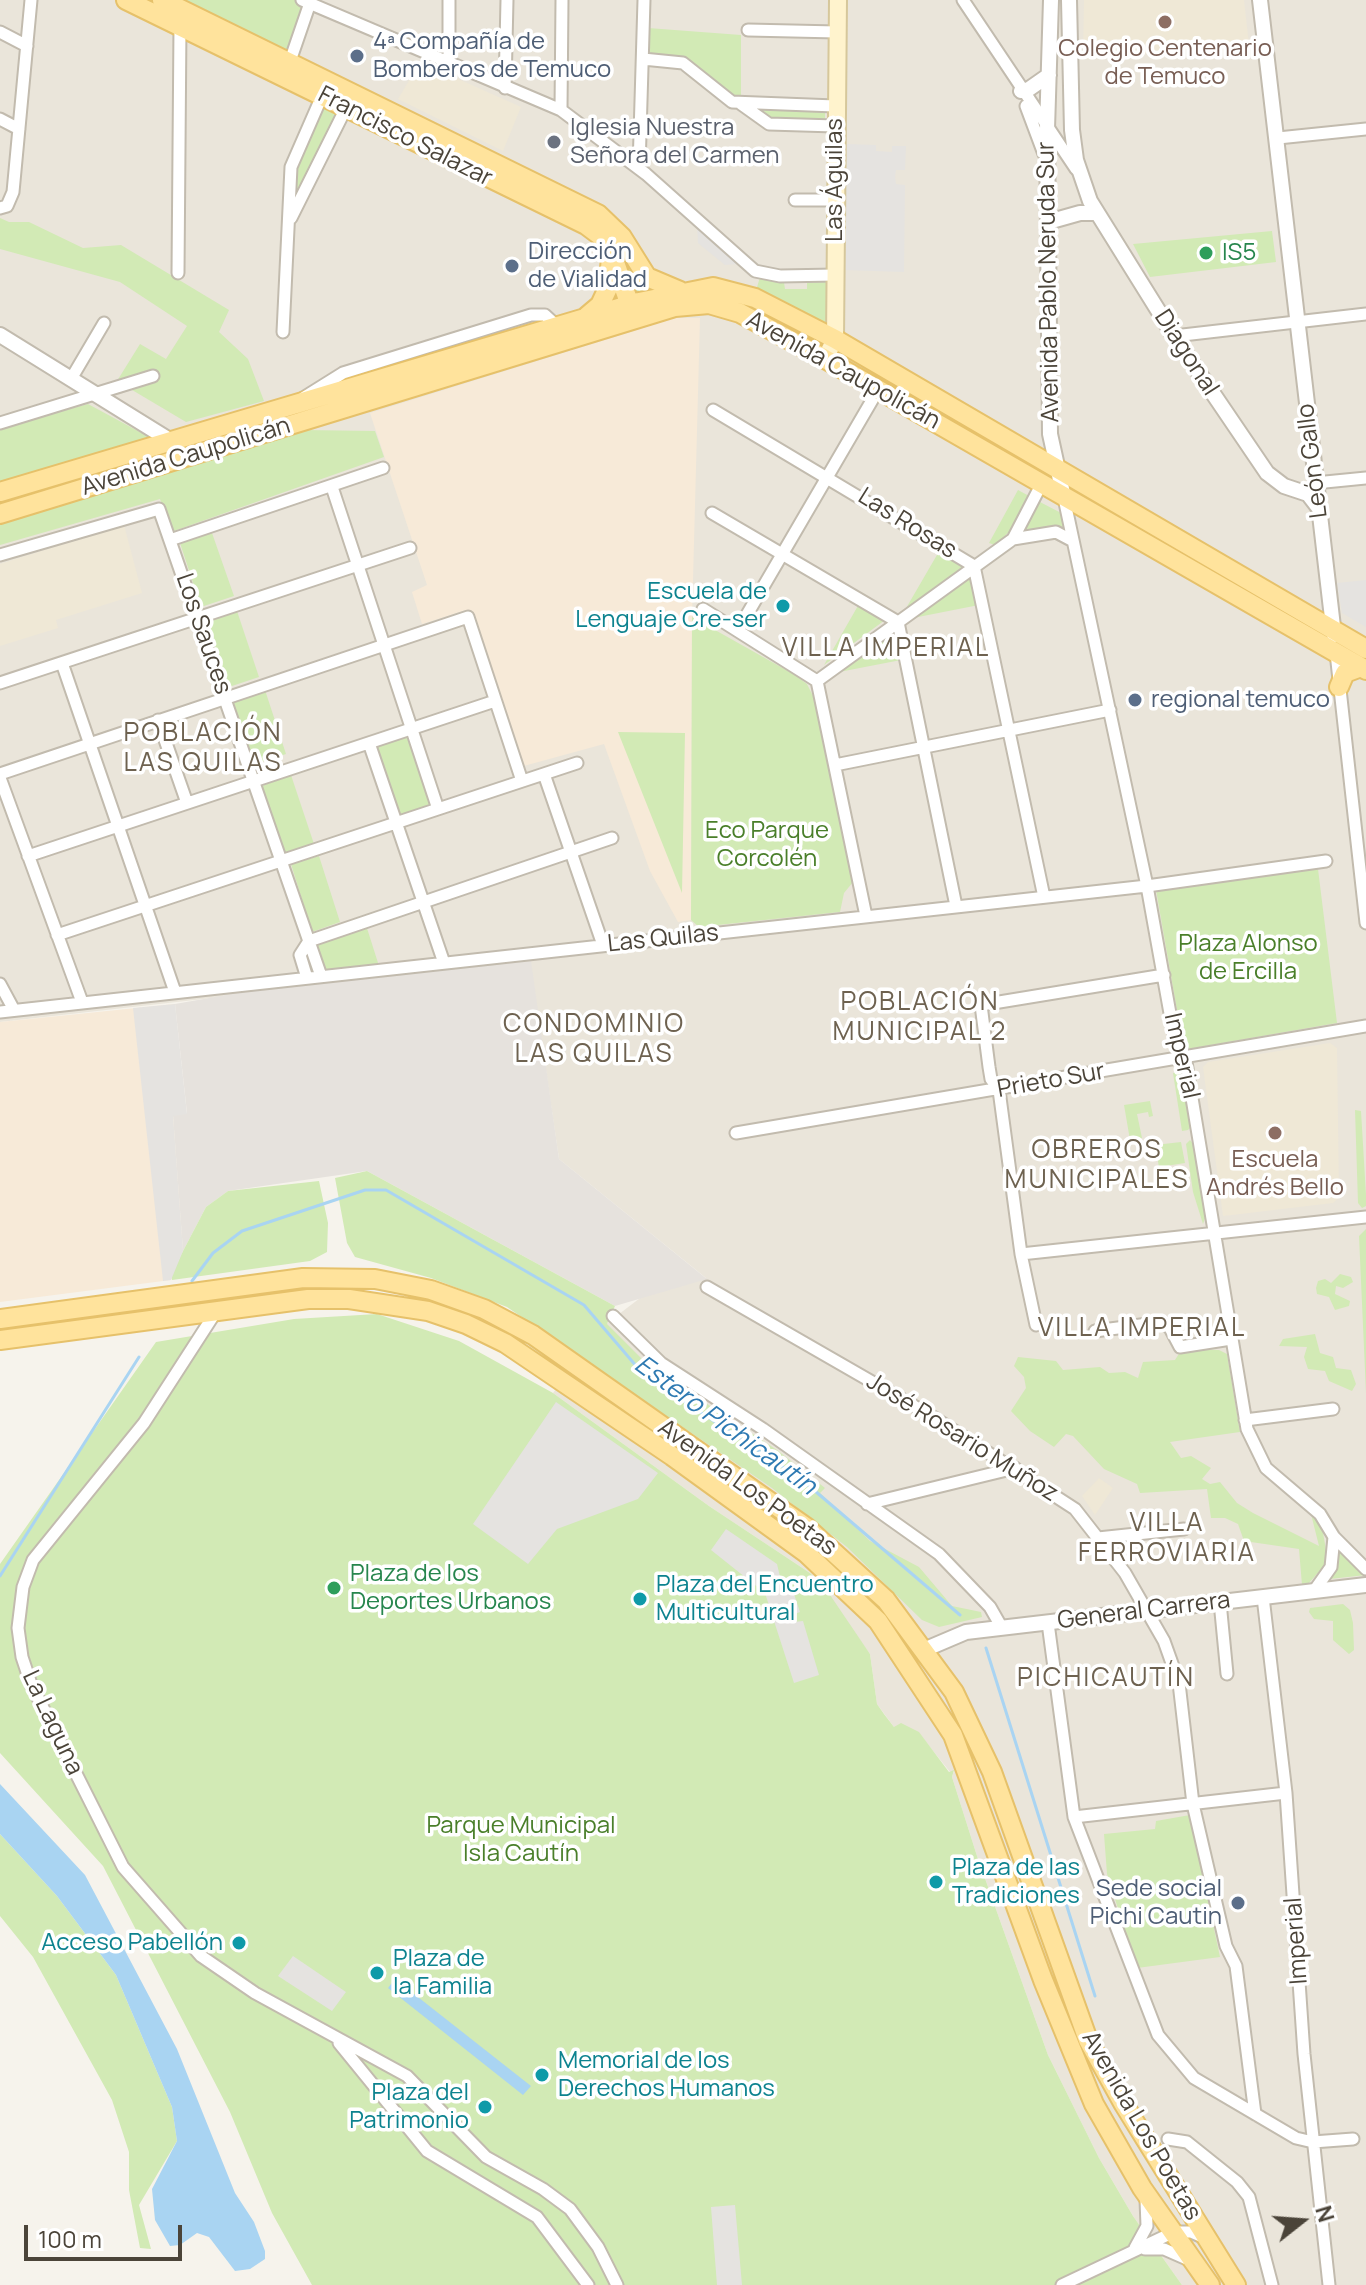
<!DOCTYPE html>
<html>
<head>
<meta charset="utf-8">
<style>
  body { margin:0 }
  #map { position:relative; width:1366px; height:2285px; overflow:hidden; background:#f6f3ec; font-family:Manrope,sans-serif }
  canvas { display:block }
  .north { position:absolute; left:1262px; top:2181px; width:80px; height:80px; -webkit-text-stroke:6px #fff; paint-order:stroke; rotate:73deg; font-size:22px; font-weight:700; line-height:32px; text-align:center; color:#4b4439 }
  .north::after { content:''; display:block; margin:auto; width:28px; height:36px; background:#4b4439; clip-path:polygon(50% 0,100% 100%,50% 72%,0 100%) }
  .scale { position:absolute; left:24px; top:2225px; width:158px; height:36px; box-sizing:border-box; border:4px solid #4b4439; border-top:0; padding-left:10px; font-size:24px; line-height:28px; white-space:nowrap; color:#4b4439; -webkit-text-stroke:6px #fff; paint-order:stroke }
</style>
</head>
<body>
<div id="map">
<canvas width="1366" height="2285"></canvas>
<div class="north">N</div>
<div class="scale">100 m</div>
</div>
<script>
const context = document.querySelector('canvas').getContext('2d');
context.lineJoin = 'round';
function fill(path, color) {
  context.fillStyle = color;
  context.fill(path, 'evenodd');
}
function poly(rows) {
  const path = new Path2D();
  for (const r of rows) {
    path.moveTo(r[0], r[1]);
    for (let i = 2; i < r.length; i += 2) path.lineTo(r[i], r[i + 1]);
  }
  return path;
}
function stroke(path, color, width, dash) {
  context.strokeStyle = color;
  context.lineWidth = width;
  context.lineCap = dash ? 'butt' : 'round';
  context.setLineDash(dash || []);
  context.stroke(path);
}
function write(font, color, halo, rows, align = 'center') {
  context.font = font + ' Manrope,sans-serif';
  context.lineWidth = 7;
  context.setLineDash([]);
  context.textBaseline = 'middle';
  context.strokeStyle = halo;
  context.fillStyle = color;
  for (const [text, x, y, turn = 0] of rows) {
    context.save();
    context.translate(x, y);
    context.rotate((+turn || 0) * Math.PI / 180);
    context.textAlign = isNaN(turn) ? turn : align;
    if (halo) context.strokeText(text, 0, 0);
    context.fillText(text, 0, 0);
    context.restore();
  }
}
const residential = poly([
  [0,0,1366,0,1366,2285,1182,2285,1133,2216,1099,2158,1048,2055,977,1856,952,1777,954,1771,950,1772,918,1732,894,1727,877,1704,870,1654,810,1573,709,1506,553,1393,606,1324,644,1295,706,1278,559,1159,530,962,0,1022]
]);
const commercial = poly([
  [675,318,700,318,692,617,691,920,678,922,650,871,604,744,520,767,466,610,422,624,412,592,427,585,370,413],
  [175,1004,173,1115,183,1251,171,1280,0,1302,0,1022]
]);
const industrial = poly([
  [531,961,559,1159,707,1279,615,1306,367,1171,228,1191,206,1207,183,1251,173,1115,187,1113,175,1004,272,987]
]);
const education = poly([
  [1084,0,1244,0,1249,45,1083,59],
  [420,62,521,107,503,151,398,99],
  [124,525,142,593,56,620,58,628,0,646,0,564],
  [1330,1043,1337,1048,1339,1198,1333,1203,1223,1216,1203,1067,1208,1062],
  [1099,1478,1113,1488,1095,1515,1082,1496]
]);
const green = poly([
  [181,0,302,0,311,3,290,62,598,215,635,262,680,291,597,308,607,244,346,109,291,219,289,184,322,96],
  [648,28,741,35,741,99,720,89,690,61,648,53],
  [754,107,825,108,825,123,759,120],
  [0,218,9,222,29,222,83,248,121,245,229,310,219,332,248,359,264,401,186,422,117,381,140,344,166,359,187,326,120,282,0,249],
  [1272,231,1276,262,1150,277,1133,244],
  [761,274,783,276,785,289,807,289,807,276,835,275,835,339,754,297],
  [88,404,149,437,0,484,0,428],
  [303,430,375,431,384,457,171,532,160,499,0,545,0,521],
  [1018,490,1029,496,1010,531,995,545,989,543],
  [1038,501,1065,515,1067,532,1045,528,1020,533],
  [212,533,234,596,201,607,180,543],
  [941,548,967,564,905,610],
  [973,574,979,605,913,618],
  [859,604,885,620,824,665],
  [237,611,259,677,226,688,205,622],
  [692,617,795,675,807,684,814,698,853,882,844,893,840,912,699,927,691,920],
  [894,630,901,660,834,673],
  [264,687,286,754,252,765,229,698],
  [618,732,685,733,682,893],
  [407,735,431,808,398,819,374,746],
  [291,775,314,844,285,854,262,786],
  [319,856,340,922,312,932,291,864],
  [1318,869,1337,1023,1188,1049,1182,1039,1156,890],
  [366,925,379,966,325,972,314,943],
  [1181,1072,1192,1126,1188,1130,1182,1131,1173,1073],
  [1150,1101,1153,1116,1149,1117,1148,1112,1137,1114,1142,1138,1130,1140,1124,1105],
  [1355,1110,1361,1111,1366,1195,1366,1206,1362,1208,1358,1203],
  [1190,1140,1195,1146,1206,1216,1203,1224,1193,1192,1186,1144],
  [1181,1142,1185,1163,1159,1167,1155,1145],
  [367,1171,615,1306,607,1324,648,1365,777,1450,825,1488,820,1493,870,1541,919,1567,952,1606,981,1612,982,1617,939,1627,922,1620,847,1547,772,1488,507,1307,431,1278,355,1257,347,1243,335,1178],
  [319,1181,328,1223,327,1252,310,1261,172,1280,171,1274,206,1207,228,1191],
  [1366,1229,1366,1393,1359,1236],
  [1340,1274,1351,1277,1353,1282,1343,1288,1336,1286,1335,1294,1350,1301,1349,1306,1335,1310,1329,1297,1317,1294,1316,1288,1318,1281,1325,1279,1331,1283],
  [377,1314,459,1341,553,1393,709,1506,810,1573,828,1592,870,1654,877,1704,884,1714,894,1727,901,1723,919,1732,949,1772,954,1770,952,1777,977,1856,1048,2055,1099,2158,1133,2216,1182,2285,312,2285,272,2213,230,2112,103,1866,0,1753,0,1564,156,1342,294,1319],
  [1315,1334,1320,1353,1333,1357,1336,1368,1351,1370,1356,1384,1352,1391,1329,1381,1325,1371,1308,1369,1304,1357,1307,1347,1279,1346,1283,1339],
  [1182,1349,1219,1350,1227,1354,1240,1432,1170,1442,1181,1458,1191,1456,1211,1468,1202,1479,1210,1484,1220,1482,1237,1503,1253,1513,1319,1546,1311,1514,1315,1517,1322,1527,1326,1550,1324,1566,1308,1584,1302,1585,1299,1549,1244,1541,1238,1524,1225,1518,1211,1518,1207,1489,1140,1493,1137,1484,1104,1469,1073,1436,1066,1434,1054,1447,1030,1431,1011,1411,1026,1388,1024,1377,1014,1366,1018,1357,1056,1361,1063,1370,1100,1367,1109,1373,1125,1372,1138,1378,1143,1362,1175,1360],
  [1340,1547,1366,1574,1366,1575,1330,1579],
  [1343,1604,1350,1610,1353,1623,1354,1650,1349,1654,1333,1640,1333,1621,1314,1619,1309,1612,1310,1608],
  [1190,1815,1220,1957,1137,1968,1107,1874,1104,1834,1155,1829,1156,1821],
  [0,1834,57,1896,116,1975,172,2107,177,2141,139,2205,151,2249,140,2248,129,2190,129,2152,112,2100,33,1957,0,1916]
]);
const parking = poly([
  [847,144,876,145,876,151,892,152,892,146,906,146,905,170,896,170,895,177,896,184,905,185,904,272,844,270],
  [697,226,738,264,725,265,698,243],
  [1366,580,1366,627,1342,613,1337,583],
  [175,1004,187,1114,173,1116,183,1251,171,1280,163,1281,133,1008],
  [556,1402,658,1473,638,1499,557,1529,528,1564,473,1524],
  [726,1529,777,1564,781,1581,789,1579,800,1612,792,1615,794,1622,803,1621,819,1675,794,1683,765,1593,711,1550],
  [293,1956,346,1992,332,2011,278,1976],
  [735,2205,742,2285,717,2285,711,2207]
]);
const water = poly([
  [0,1784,85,1875,177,2049,235,2193,254,2222,265,2251,265,2259,250,2269,235,2271,209,2237,197,2233,180,2245,170,2246,155,2220,152,2189,177,2141,172,2107,116,1975,57,1896,0,1834],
  [395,1979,531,2086,523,2095,388,1988]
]);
const stream = poly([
  [192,1281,213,1253,242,1231,365,1190,386,1190,584,1305,643,1374,801,1479,960,1615],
  [0,1576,139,1357],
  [986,1648,1095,1996]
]);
const minor = poly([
  [302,0,561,110,646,174,755,271,780,276,835,275],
  [963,0,1076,169],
  [748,30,837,32],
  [0,32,27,46],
  [643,59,683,63,732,102,835,106],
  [449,65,449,0],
  [288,67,311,0],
  [505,88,507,0],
  [741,104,769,124,835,126],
  [1026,106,1044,154],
  [561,110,562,0],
  [0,119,19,129],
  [1278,138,1366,129],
  [639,168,644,0],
  [795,200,835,200],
  [0,208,7,206,13,192,31,0],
  [291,218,346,108],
  [178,273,180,25],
  [283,332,291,167,322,96],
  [1174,336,1366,314],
  [71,379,104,323],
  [303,398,343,373,531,315,545,315,558,327],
  [713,410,974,566,1044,897],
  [0,423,153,376],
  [1315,483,1366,478],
  [332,487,438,809],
  [1064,498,1147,886,1175,1041,1185,1056,1247,1429,1266,1468,1320,1514,1334,1537,1366,1569],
  [712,513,898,622,956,906],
  [1013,539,1041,485],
  [170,540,383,468],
  [0,555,159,509,321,976],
  [703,609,817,681,866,916],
  [738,630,878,390],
  [1336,653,1366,923],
  [62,663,175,992],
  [817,681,1013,539,1056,532,1073,541],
  [0,683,410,548],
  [158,720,187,803],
  [369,743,444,963],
  [835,765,1110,710],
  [0,774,468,617,522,781],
  [544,774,603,945],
  [0,778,82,1002],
  [28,856,495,701],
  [57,935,577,763],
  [309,941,612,838],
  [307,978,300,955,309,941],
  [0,984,14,1010],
  [0,1012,1147,886,1326,861],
  [736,1133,1366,1026],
  [1021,1254,1366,1217],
  [707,1287,933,1417,1075,1509,1125,1573,1164,1641,1179,1683,1193,1804,1226,1946,1236,1966,1255,2114],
  [217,1310,144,1423,33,1560,23,1587,18,1628,22,1657,31,1684,123,1867,201,1956,255,1993,407,2076,486,2157,543,2189,570,2209,598,2247,617,2285],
  [613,1316,661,1363,763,1429,939,1554,990,1607,1002,1628],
  [1036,1325,1021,1254,999,1090,991,1079,989,1067,981,1005,1164,975],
  [1095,1331,1163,1322,1170,1328,1180,1347,1231,1339],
  [1245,1420,1333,1409],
  [867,1504,1015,1468],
  [1098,1538,1184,1529],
  [1314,1591,1331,1567,1334,1537],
  [1263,1597,1286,1793,1304,2054,1329,2285],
  [1220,1602,1227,1674],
  [1048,1623,1074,1817,1158,2035,1194,2078,1296,2138,1313,2142,1353,2139],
  [1074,1817,1286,1793],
  [339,2043,427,2151,537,2217,588,2285],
  [1168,2139,1187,2142,1237,2182,1249,2197,1272,2285],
  [1135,2248,1147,2226,1146,2200],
  [1145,2249,1164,2249,1189,2260],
  [1062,2285,1174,2232,1191,2232,1205,2238]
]);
const tertiary = poly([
  [1051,0,1047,129,1050,434,1064,498],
  [1069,0,1072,130,1076,160,1090,201,1174,336,1267,473,1284,486,1308,494,1318,507],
  [1260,0,1334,635],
  [1021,91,1029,89,1049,75],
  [1048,222,1080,213,1097,213],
  [0,335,171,441],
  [926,1649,966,1632,1366,1585]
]);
const secondary = poly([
  [825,359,835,339,838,0]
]);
const primary = poly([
  [126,0,586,225,602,237,611,251,633,314],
  [162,0,598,214,622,237,647,277,680,291],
  [587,316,600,305,608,288,611,258],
  [0,492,639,302,713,287,755,298,835,339,1366,649],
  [0,514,675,307,709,304,740,313,825,359,1366,670],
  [1339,687,1345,673,1361,667],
  [0,1319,303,1278,375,1279,431,1290,484,1309,533,1335,806,1527,886,1600,954,1692,992,1772,1088,2040,1123,2103,1236,2285],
  [0,1340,308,1299,349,1299,428,1311,466,1324,505,1343,672,1456,806,1553,878,1621,953,1735,1043,1980,1094,2104,1142,2188,1210,2285]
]);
const markers = [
  [1165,22,8,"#8d6e63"],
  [357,56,8,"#5c6f8a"],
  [554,142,8,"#6b7280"],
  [1206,253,8,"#2e9e5b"],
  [512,266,8,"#5c6f8a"],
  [783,606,8,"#0f9aa8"],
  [1135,700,8,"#5c6f8a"],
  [1275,1133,8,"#8d6e63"],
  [334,1588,8,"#2e9e5b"],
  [640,1599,8,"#0f9aa8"],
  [936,1882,8,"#0f9aa8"],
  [1238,1903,8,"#5c6f8a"],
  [239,1943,8,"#0f9aa8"],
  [377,1973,8,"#0f9aa8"],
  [542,2075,8,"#0f9aa8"],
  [485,2107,8,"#0f9aa8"]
];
const serviceNames = [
  ["4ª Compañía de",373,42],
  ["Bomberos de Temuco",373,70],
  ["Dirección",528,252],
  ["de Vialidad",528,280],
  ["regional temuco",1151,700],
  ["Sede social",1222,1889,"right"],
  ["Pichi Cautin",1222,1917,"right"]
];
const educationNames = [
  ["Colegio Centenario",1165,49],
  ["de Temuco",1165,77],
  ["Escuela",1275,1160],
  ["Andrés Bello",1275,1188]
];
const worshipNames = [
  ["Iglesia Nuestra",570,128],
  ["Señora del Carmen",570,156]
];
const streetNames = [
  ["Francisco Salazar",405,137,27],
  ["Las Águilas",835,180,-90],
  ["Avenida Pablo Neruda Sur",1049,282,-91],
  ["Diagonal",1186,353,57],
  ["Avenida Caupolicán",843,371,29],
  ["Avenida Caupolicán",186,457,-17],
  ["León Gallo",1313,461,-97],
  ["Las Rosas",907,524,32],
  ["Los Sauces",203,634,71],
  ["Las Quilas",663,939,-6],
  ["Imperial",1181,1056,77],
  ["Prieto Sur",1051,1081,-10],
  ["José Rosario Muñoz",962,1438,32],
  ["Avenida Los Poetas",747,1488,36],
  ["General Carrera",1144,1611,-7],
  ["La Laguna",52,1723,65],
  ["Imperial",1297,1941,-94],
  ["Avenida Los Poetas",1141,2126,60]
];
const leisureNames = [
  ["IS5",1222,253],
  ["Plaza de los",350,1574],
  ["Deportes Urbanos",350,1602]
];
const cultureNames = [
  ["Escuela de",767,592,"right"],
  ["Lenguaje Cre-ser",767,620,"right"],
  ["Plaza del Encuentro",656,1585],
  ["Multicultural",656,1613],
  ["Plaza de las",952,1868],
  ["Tradiciones",952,1896],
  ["Acceso Pabellón",223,1943,"right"],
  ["Plaza de",393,1959],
  ["la Familia",393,1987],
  ["Memorial de los",558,2061],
  ["Derechos Humanos",558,2089],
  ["Plaza del",469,2093,"right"],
  ["Patrimonio",469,2121,"right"]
];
const parkNames = [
  ["Eco Parque",767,831],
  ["Corcolén",767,859],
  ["Plaza Alonso",1248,944],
  ["de Ercilla",1248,972],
  ["Parque Municipal",521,1826],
  ["Isla Cautín",521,1854]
];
const neighbourhoodNames = [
  ["VILLA IMPERIAL",886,649],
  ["POBLACIÓN",203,734],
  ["LAS QUILAS",203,764],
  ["POBLACIÓN",920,1003],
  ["MUNICIPAL 2",920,1033],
  ["CONDOMINIO",594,1025],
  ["LAS QUILAS",594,1055],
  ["OBREROS",1097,1151],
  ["MUNICIPALES",1097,1181],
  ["VILLA IMPERIAL",1142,1329],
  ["VILLA",1167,1524],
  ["FERROVIARIA",1167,1554],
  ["PICHICAUTÍN",1106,1679]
];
const waterNames = [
  ["Estero Pichicautín",725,1426,36]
];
fill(residential, '#eae5da');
fill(commercial, '#f7ead8');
fill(industrial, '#e6e2dd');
fill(education, '#efe8d6');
fill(green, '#d2eab5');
fill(parking, '#e5e3e0');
fill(water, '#a9d4f2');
stroke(stream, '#a9d4f2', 3);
stroke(minor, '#c2bbae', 15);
stroke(tertiary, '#c2bbae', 18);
stroke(secondary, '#d6c79b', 20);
stroke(primary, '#e6c16a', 22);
stroke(minor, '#fff', 11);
stroke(tertiary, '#fff', 14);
stroke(secondary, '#fff3cd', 16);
stroke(primary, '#ffe39c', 18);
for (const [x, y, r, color] of markers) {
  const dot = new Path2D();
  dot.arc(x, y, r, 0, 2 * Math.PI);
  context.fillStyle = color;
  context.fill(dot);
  stroke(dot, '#fff', 3);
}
write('24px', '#4e5e75', '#fff', serviceNames, 'left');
write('24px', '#785e54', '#fff', educationNames);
write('24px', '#5b616d', '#fff', worshipNames, 'left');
write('24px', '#4b4439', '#fff', streetNames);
write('24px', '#27864d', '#fff', leisureNames, 'left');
write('24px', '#0d838f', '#fff', cultureNames, 'left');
write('24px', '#4a7f2a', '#fff', parkNames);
context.letterSpacing = '2px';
write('26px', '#6e6250', '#fff', neighbourhoodNames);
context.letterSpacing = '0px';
write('italic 26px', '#2e7ab2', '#fff', waterNames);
</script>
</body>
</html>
